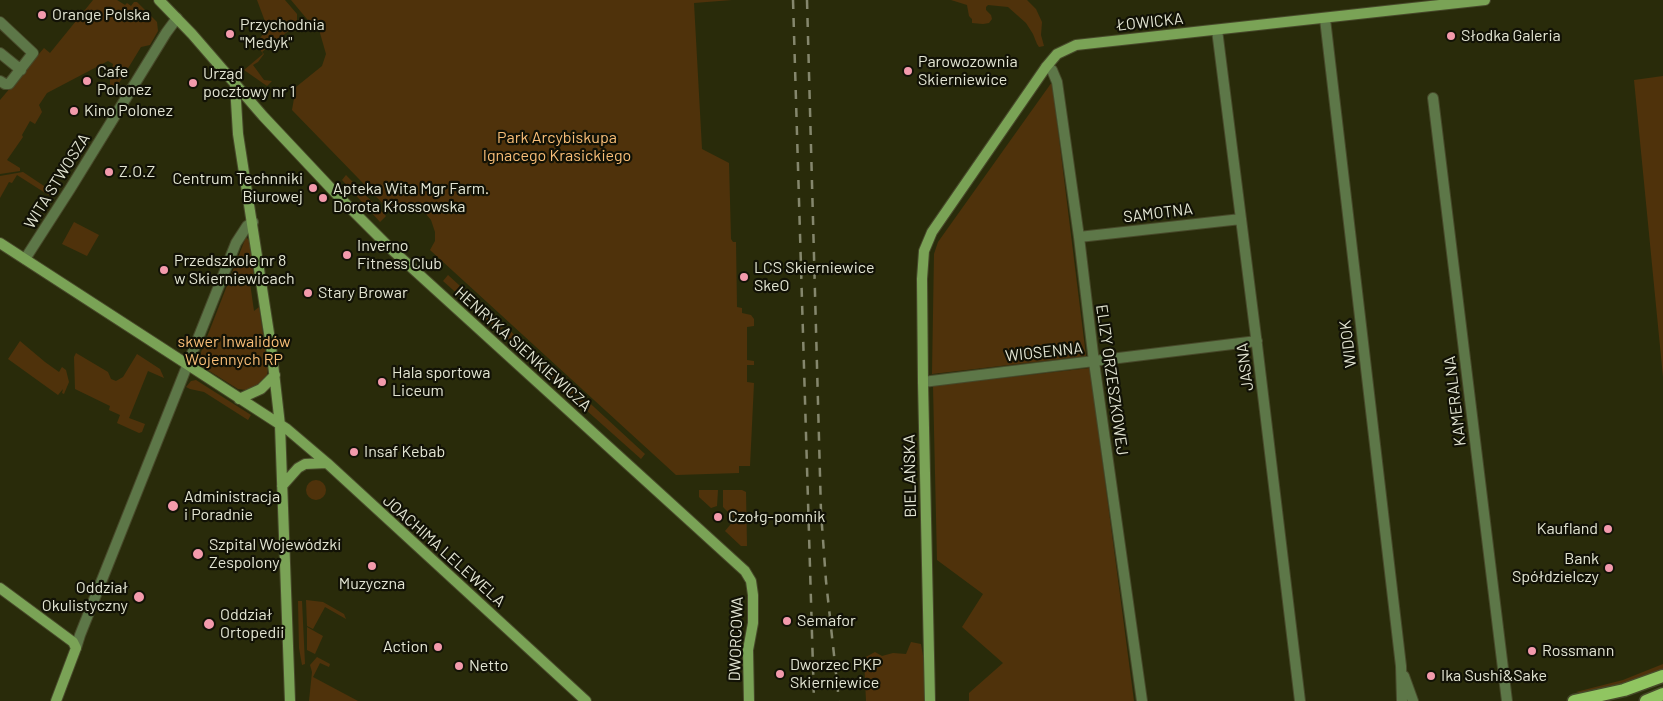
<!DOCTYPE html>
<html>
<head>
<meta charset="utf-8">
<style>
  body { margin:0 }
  canvas { display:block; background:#292b0a }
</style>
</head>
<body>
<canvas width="1663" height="701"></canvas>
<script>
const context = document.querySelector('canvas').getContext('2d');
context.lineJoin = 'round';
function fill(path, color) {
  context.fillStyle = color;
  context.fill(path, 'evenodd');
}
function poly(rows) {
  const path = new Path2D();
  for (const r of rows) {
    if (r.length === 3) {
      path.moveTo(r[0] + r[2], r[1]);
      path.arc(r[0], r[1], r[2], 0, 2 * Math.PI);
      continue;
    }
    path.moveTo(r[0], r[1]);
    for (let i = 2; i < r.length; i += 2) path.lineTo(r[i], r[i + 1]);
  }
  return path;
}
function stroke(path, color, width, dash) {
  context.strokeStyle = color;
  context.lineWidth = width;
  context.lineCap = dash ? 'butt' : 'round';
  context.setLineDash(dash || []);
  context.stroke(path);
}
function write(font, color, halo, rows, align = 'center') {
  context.font = font + ' Barlow,sans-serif';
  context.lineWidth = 4.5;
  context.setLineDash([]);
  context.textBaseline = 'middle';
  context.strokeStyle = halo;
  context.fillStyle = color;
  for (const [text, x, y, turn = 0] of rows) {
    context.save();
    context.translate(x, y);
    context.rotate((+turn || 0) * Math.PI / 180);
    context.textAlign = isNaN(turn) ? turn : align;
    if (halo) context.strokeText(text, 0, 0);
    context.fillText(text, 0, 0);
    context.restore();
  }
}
const green = poly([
  [93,0,117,0,125,5,127,3,131,6,134,2,137,2,157,22,158,31,150,45,141,47,116,88,110,94,110,79,113,64,108,61,47,93,39,105,42,112,35,124,30,121,22,135,23,137,7,160,20,168,20,171,0,174,0,100,44,48,50,53],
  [257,0,285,0,297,14,297,22,291,29,262,52,264,54,258,62,253,65,264,80,272,81,267,86,244,70,263,54,256,43,264,33,261,27,266,24],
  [291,0,732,0,694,3,702,149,729,163,731,239,733,242,736,242,737,307,742,308,742,313,751,315,754,319,754,326,747,327,747,360,754,361,754,365,747,365,747,382,754,383,750,466,739,466,739,473,676,475,430,250,435,241,435,232,431,220,426,214,414,207,403,207,391,212,292,110,296,87,322,66,326,54,318,26,315,23,312,25],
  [951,0,1027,0,1036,9,1042,22,1041,35,1044,46,1039,47,1037,44,1033,34,1026,23,1008,7,988,5,986,7,986,10,991,15,992,19,989,23,983,24,972,23,972,19,969,16,967,5],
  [1663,76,1663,377,1634,80],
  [1052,82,1086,356,932,374,934,254,938,242],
  [23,172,53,192,50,196,17,175,12,183,9,182,0,198,0,176],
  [346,175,386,216,380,222,342,180],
  [74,222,99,235,87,256,62,244],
  [246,237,250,241,254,279,250,283,254,311,259,307,268,367,267,376,259,386,246,390,238,389,203,367,198,360],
  [448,275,504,326,499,331,443,281],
  [506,327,535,354,530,359,501,333],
  [20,341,45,362,59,372,62,367,66,370,69,382,64,394,62,393,63,389,58,395,8,359],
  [76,353,108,372,111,379,116,381,123,377,137,354,160,369,164,378,148,371,129,418,145,424,142,432,139,433,117,423,120,415,109,410,110,406,75,389,74,357],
  [537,355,578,394,574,399,532,361],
  [1090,368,1134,701,969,701,969,693,1003,663,962,627,983,594,937,560,933,386],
  [196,380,251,415,248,420,204,392,190,389,186,387,191,381],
  [581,395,645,454,641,459,576,401],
  [316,490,10],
  [699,490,718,490,717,506,711,508,699,497],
  [723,490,742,490,746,492,747,546,741,546,725,531,735,519,723,507],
  [306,600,323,602,344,614,346,619,325,607,313,629,307,626],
  [298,601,302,601,305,664,302,665,299,648],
  [307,627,323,636,315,654,307,650],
  [911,642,921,644,924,661,924,701,866,701,864,658,875,652,882,656,893,653,906,654],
  [317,657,330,664,329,667,320,663,313,677,358,701,309,701,312,672,310,665],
  [1663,664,1663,669,1623,685,1580,693,1576,692,1623,680]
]);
const street = poly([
  [1325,19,1401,666,1402,701],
  [0,22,33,53,9,84,5,84,0,81],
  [1217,30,1257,345,1300,701],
  [0,53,21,70],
  [1046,67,1052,70,1057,82,1079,237,1094,362,1142,701],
  [1433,98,1507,701],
  [1079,237,1241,219],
  [25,259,70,189,166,33,177,18],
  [923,382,1257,341],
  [76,648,80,635,236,243,247,226,253,222],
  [1404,676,1413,701]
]);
const secondary = poly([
  [159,0,192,34,263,116,341,199,389,247,745,571,751,581,753,595,753,623,748,650,749,701],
  [235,85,238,134,271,346,280,425,290,701],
  [0,243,287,429,327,463,586,701],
  [239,399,261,389,275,375],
  [282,486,298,468,305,464,327,463],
  [0,588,73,642,76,648,56,701],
  [930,701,923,382,922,279,924,251,932,232,1046,67,1057,54,1076,45,1485,0]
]);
const primary = poly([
  [1574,701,1624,690,1663,676],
  [1646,701,1663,694]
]);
const rail = poly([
  [793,0,814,701],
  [807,0,821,512,826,581,839,701]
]);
const markers = [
  [42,15,5,"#f39aac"],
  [230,34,5,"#f39aac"],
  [1451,36,5,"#f39aac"],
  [908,71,5,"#f39aac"],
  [87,81,5,"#f39aac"],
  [193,83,5,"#f39aac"],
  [74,111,5,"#f39aac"],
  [109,172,5,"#f39aac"],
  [313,188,5,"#f39aac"],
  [323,198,5,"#f39aac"],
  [347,255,5,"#f39aac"],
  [164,270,5,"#f39aac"],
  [744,277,5,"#f39aac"],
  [308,293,5,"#f39aac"],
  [382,382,5,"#f39aac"],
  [354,452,5,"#f39aac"],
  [173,506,6,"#f39aac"],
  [718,517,5,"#f39aac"],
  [1608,529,5,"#f39aac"],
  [198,554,6,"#f39aac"],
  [372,566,5,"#f39aac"],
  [1609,568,5,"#f39aac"],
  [139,597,6,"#f39aac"],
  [787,621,5,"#f39aac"],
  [209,624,6,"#f39aac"],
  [438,647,5,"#f39aac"],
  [1532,651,5,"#f39aac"],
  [459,666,5,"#f39aac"],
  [780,674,5,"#f39aac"],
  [1431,676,5,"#f39aac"]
];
const poiNames = [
  ["Orange Polska",52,15],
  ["Przychodnia",240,25],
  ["\"Medyk\"",240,43],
  ["Słodka Galeria",1461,36],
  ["Parowozownia",918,62],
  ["Skierniewice",918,80],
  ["Cafe",97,72],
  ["Polonez",97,90],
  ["Urząd",203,74],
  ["pocztowy nr 1",203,92],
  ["Kino Polonez",84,111],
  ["Z.O.Z",119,172],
  ["Centrum Technniki",303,179,"right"],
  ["Biurowej",303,197,"right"],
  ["Apteka Wita Mgr Farm.",333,189],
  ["Dorota Kłossowska",333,207],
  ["Inverno",357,246],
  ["Fitness Club",357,264],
  ["Przedszkole nr 8",174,261],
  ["w Skierniewicach",174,279],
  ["LCS Skierniewice",754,268],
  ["SkeO",754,286],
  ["Stary Browar",318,293],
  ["Hala sportowa",392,373],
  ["Liceum",392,391],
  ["Insaf Kebab",364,452],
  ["Administracja",184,497],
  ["i Poradnie",184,515],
  ["Czołg-pomnik",728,517],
  ["Kaufland",1598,529,"right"],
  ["Szpital Wojewódzki",209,545],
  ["Zespolony",209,563],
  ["Bank",1599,559,"right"],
  ["Spółdzielczy",1599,577,"right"],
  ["Muzyczna",372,584,"center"],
  ["Oddział",128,588,"right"],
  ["Okulistyczny",128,606,"right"],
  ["Oddział",220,615],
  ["Ortopedii",220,633],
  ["Semafor",797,621],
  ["Action",428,647,"right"],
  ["Rossmann",1542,651],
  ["Dworzec PKP",790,665],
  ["Skierniewice",790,683],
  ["Netto",469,666],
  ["Ika Sushi&Sake",1441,676]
];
const streetNames = [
  ["ŁOWICKA",1150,22,-6],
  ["WITA STWOSZA",57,181,-58],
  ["SAMOTNA",1158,213,-7],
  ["WIDOK",1348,344,-97],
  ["HENRYKA SIENKIEWICZA",523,349,42],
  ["WIOSENNA",1044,352,-6],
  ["JASNA",1245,367,-97],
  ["ELIZY ORZESZKOWEJ",1112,380,82],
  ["KAMERALNA",1455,401,-97],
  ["BIELAŃSKA",910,476,-91],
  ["JOACHIMA LELEWELA",444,551,42],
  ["DWORCOWA",736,639,-88]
];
const parkNames = [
  ["Park Arcybiskupa",557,138],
  ["Ignacego Krasickiego",557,156],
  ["skwer Inwalidów",234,342],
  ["Wojennych RP",234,360]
];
fill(green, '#4f320b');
stroke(street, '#47492a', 12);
stroke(secondary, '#47492a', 12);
stroke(primary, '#47492a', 15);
stroke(street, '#5d7748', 10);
stroke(secondary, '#7aa356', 10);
stroke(primary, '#90c561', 12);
stroke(rail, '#85876d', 2.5, [9, 9]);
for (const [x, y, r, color] of markers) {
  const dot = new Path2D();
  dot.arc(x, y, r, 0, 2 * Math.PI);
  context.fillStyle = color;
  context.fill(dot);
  stroke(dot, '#121206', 2);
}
write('16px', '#e3e5d3', '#121206', poiNames, 'left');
write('16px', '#e3e5d3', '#121206', streetNames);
write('16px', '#f9be78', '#121206', parkNames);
</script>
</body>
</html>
